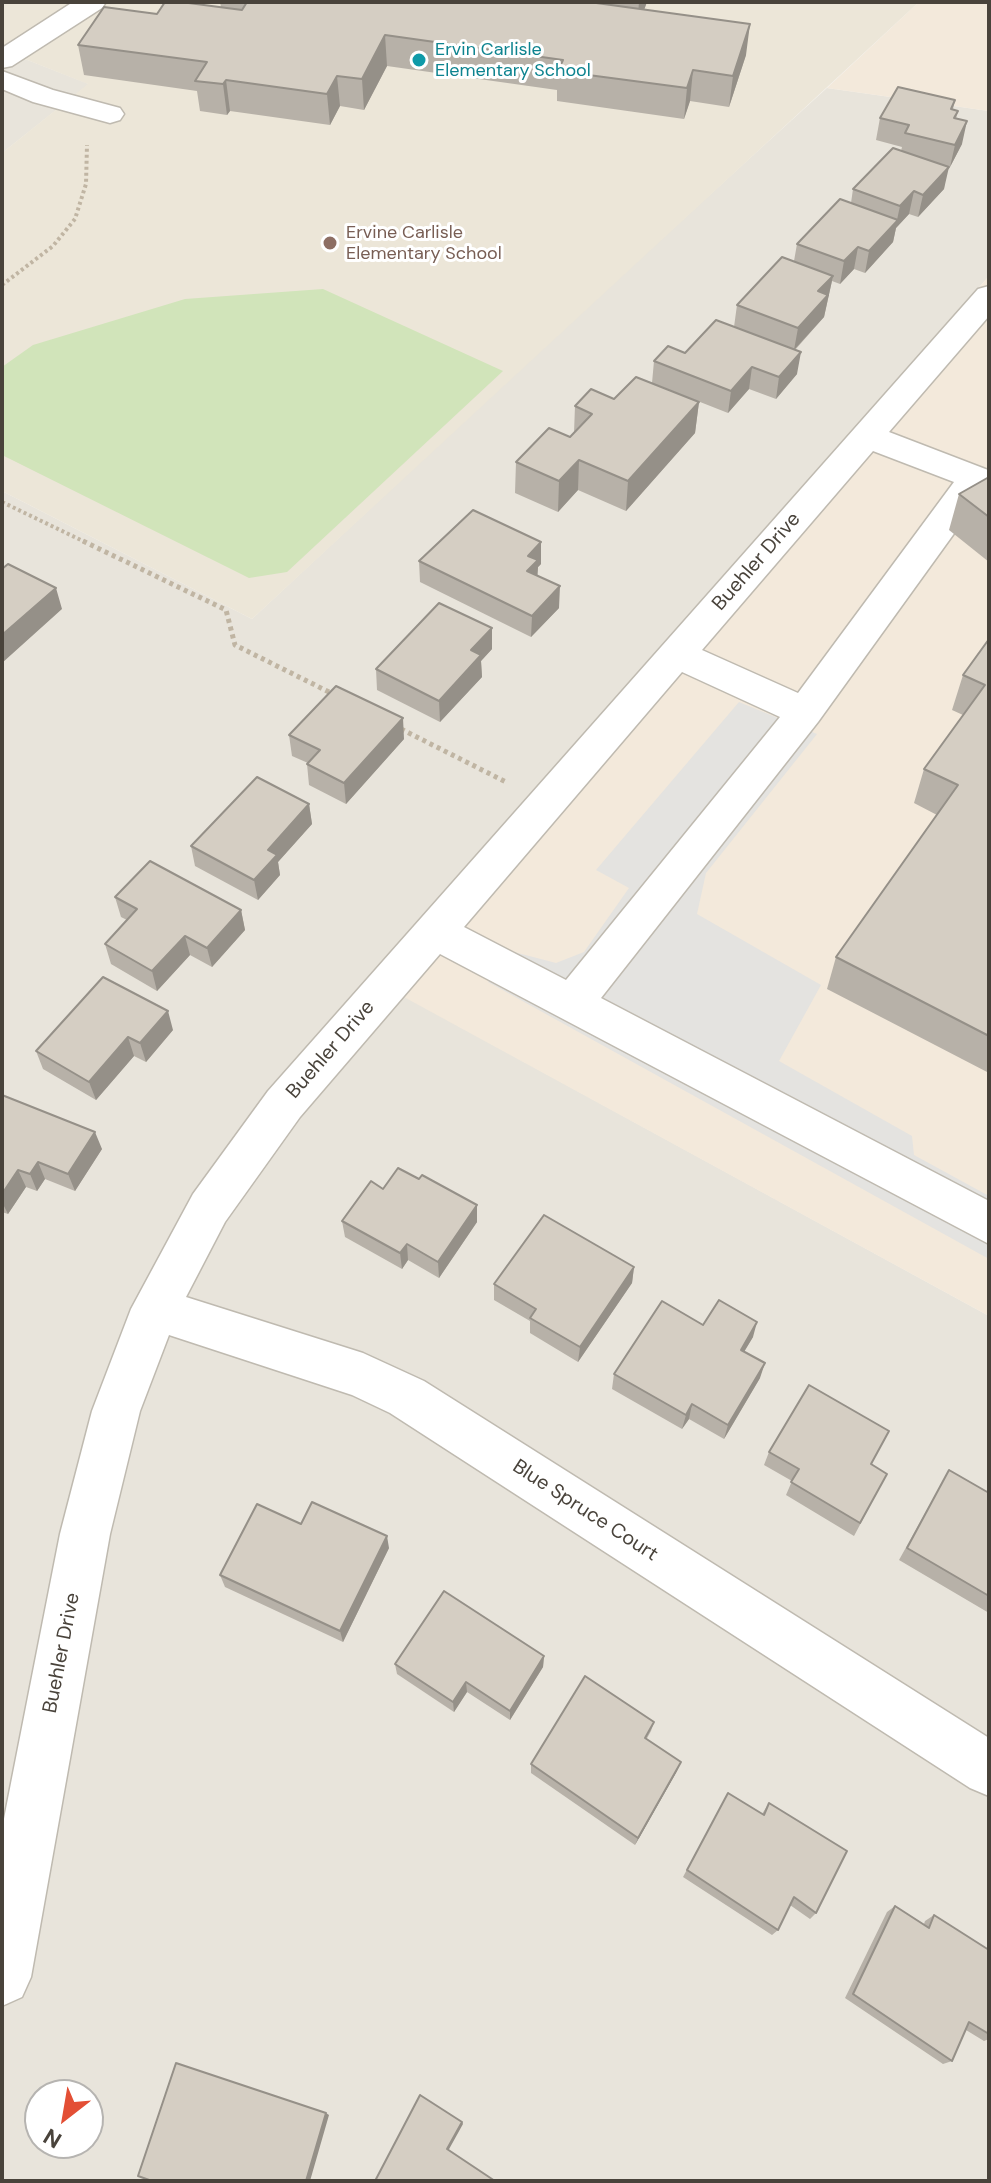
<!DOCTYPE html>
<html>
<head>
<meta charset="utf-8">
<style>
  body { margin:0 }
  #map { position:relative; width:991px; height:2183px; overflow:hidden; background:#f5f2ed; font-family:"DM Sans",sans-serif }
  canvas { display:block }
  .frame { position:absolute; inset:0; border:4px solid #49433b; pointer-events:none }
  .north { position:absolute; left:24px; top:2079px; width:80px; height:80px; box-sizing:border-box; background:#fff; border:2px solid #b6b4b1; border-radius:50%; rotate:211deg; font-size:22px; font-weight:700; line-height:32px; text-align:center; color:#49433b }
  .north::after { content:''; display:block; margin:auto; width:28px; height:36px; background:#e34f35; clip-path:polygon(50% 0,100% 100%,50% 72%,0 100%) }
</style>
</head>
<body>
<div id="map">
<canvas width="991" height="2183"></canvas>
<div class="frame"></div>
<div class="north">N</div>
</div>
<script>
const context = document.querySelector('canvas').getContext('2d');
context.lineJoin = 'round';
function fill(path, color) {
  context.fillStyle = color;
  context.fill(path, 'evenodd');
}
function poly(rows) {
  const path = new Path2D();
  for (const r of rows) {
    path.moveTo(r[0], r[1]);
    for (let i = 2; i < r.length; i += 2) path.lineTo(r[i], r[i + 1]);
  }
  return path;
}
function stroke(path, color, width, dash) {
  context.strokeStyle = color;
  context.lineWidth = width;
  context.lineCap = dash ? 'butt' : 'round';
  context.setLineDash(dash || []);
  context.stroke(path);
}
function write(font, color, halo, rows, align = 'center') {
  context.font = font + ' "DM Sans",sans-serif';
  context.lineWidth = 6;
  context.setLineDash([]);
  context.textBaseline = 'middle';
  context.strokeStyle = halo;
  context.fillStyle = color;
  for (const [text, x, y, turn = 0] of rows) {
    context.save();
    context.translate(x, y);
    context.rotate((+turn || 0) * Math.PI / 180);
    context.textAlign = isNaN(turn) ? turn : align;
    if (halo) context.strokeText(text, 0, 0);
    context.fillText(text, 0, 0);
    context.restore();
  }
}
const residential = poly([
  [2,50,89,84,2,153],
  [827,88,989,111,989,276,369,977,989,1316,989,2181,2,2181,2,491,252,619,559,332],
  [40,2095,88,2095,88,2143,40,2143]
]);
const commercial = poly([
  [919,2,989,2,989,111,827,88],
  [989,276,989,1316,369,978]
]);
const education = poly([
  [2,2,919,2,252,619,2,491,2,153,88,84,2,50]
]);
const green = poly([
  [323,289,503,371,287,572,249,578,2,455,2,367,33,345,185,299]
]);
const parking = poly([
  [739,702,817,734,706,873,697,914,821,985,779,1061,912,1136,914,1155,989,1196,989,1259,488,982,510,951,556,963,584,952,629,888,596,870]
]);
const pathFar1 = poly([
  [2,285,53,246,75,219,86,184,87,145],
  [2,502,87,543]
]);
const path = poly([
  [83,541,226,610,235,645,335,695],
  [401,729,506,782]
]);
const minor = poly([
  [73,2,106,2,102,8,12,66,2,68,2,48,73,2],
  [2,71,53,90,120,108,124,114,120,120,110,123,33,102,2,89,2,71],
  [989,286,989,316,889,432,988,470,989,485,818,722,601,998,989,1201,989,1244,440,954,300,1117,225,1222,186,1297,363,1353,424,1381,989,1738,989,1796,970,1788,390,1413,352,1395,169,1335,140,1411,110,1534,31,1977,22,1997,2,2006,2,1829,60,1534,92,1411,131,1309,193,1194,268,1091,978,289,989,286],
  [873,451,954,482,798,693,702,650,873,451],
  [682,672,780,717,566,980,464,927,682,672]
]);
const wall = poly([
  [220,2,647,2,644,10,746,55,729,107,690,101,684,119,557,101,557,90,387,66,364,110,340,106,330,125,230,111,227,115,200,111,197,91,84,75,78,45,157,14,221,7],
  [955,100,953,109,958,111,956,119,962,144,950,167,946,166,944,189,918,217,909,214,896,228,893,242,865,273,854,269,840,284,832,281,824,317,795,350,797,374,776,399,749,389,728,413,652,383,654,361,685,353,734,327,737,305,794,261,797,244,851,203,853,189,901,151,902,147,876,140,880,118],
  [614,399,699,402,695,433,626,511,578,490,558,512,515,493,516,462,570,437,574,433,575,406],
  [989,477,989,562,949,530,959,494],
  [419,561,541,564,538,567,537,576,559,608,531,637,420,582],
  [492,628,492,649,481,661,482,677,440,722,377,690,376,669],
  [989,639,989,1073,827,989,836,957,937,815,914,803,924,769,963,715,952,710,963,675],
  [289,735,404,739,346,804,309,785,307,764,308,763,292,756],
  [309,804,312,824,278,862,280,875,258,900,195,866,191,846],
  [115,897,241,910,245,930,212,967,190,955,157,991,111,964,105,944,127,920,121,917],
  [173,1030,146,1062,134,1056,96,1100,43,1069,36,1051],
  [2,1095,102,1149,75,1191,45,1179,37,1191,26,1187,8,1214,2,1212],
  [419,1179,477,1205,477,1222,439,1278,408,1260,402,1269,345,1237,342,1221,383,1189],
  [634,1267,632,1283,578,1362,530,1333,530,1321,494,1300,494,1284],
  [703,1325,753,1337,744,1352,760,1378,724,1439,689,1419,682,1429,612,1389,614,1374],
  [769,1452,871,1464,887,1474,854,1536,786,1495,792,1481,764,1465],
  [949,1470,989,1493,989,1613,899,1560],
  [301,1524,389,1548,343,1642,225,1587,220,1575],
  [544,1656,543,1667,510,1720,467,1692,454,1712,397,1674,395,1664],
  [654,1722,651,1731,646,1740,677,1771,635,1845,531,1773,531,1764],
  [728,1793,762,1814,769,1803,816,1913,810,1919,790,1905,778,1930,772,1935,683,1877],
  [895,1906,924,1924,925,1921,934,1915,989,1950,989,2039,984,2041,966,2030,952,2061,943,2064,845,1998,887,1912]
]);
const shadedWall = poly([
  [639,2,647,2,637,28],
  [750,24,746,55,729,107,733,76],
  [385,35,387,66,364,110,362,79],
  [693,70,690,101,684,119,687,88],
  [337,76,340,106,330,125,327,94],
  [226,80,230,111,227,115,223,84],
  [967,121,962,144,950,167,955,145],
  [949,167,944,189,918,217,923,195],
  [914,191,909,214,896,228,893,242,865,273,869,251,897,220,900,206],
  [858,247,854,269,840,284,844,261],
  [833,276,824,317,794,350,798,328,818,291],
  [801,352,797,374,776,399,779,377],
  [752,367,749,389,728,413,731,391],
  [699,402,695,433,626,511,628,481],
  [579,460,578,490,558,512,559,481],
  [541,542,541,564,538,567,537,582,526,592,528,556],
  [560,586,559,608,531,637,532,616],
  [56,588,62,609,2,663,2,635],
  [492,628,492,649,481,661,482,677,440,722,439,701,471,650],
  [403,718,404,739,346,804,344,783],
  [309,804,312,824,278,862,280,875,258,900,254,880,268,850],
  [241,910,245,930,212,967,207,948],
  [185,936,190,955,157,991,152,971],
  [168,1011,173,1030,146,1062,140,1043],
  [128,1037,134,1056,96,1100,89,1082],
  [95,1132,102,1149,75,1191,68,1174],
  [38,1162,45,1179,37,1191,30,1174],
  [18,1170,26,1187,8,1214,2,1202,2,1194],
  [477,1205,477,1222,439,1278,438,1262],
  [407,1244,408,1260,402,1269,400,1253],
  [634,1267,632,1283,578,1362,580,1347],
  [757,1322,753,1337,736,1365,741,1350],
  [765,1363,760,1378,724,1439,728,1425],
  [692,1404,689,1419,682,1429,686,1415],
  [387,1536,389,1548,343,1642,340,1631],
  [544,1656,543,1667,510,1720,510,1711],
  [466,1682,467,1692,454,1712,453,1702],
  [681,1762,677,1771,635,1845,638,1838],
  [326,2113,329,2115,310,2181,306,2181],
  [462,2122,463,2124,448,2151,447,2149]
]);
const building = poly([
  [165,2,181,2,242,10,247,2,589,2,750,24,733,76,693,70,687,88,558,71,563,60,385,35,362,79,337,76,327,94,226,80,223,84,195,81,207,62,78,45,104,7,157,14,165,2],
  [898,87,955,100,951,109,958,111,954,118,967,121,955,145,905,133,909,125,880,118,898,87],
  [893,148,949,167,923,195,914,191,900,206,853,189,893,148],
  [840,199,898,220,869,251,858,247,844,261,797,244,840,199],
  [782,257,833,276,818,291,828,295,798,328,737,305,782,257],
  [716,320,801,352,779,377,752,367,731,391,654,361,668,346,685,353,716,320],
  [636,377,699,402,628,481,579,460,559,481,516,462,549,428,570,437,592,414,575,406,591,389,614,399,636,377],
  [989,477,989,517,959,494,989,477],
  [473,510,541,542,528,556,538,560,527,571,560,586,532,616,419,561,473,510],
  [8,564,56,588,2,635,2,569,8,564],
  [439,603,492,628,471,650,481,655,439,701,376,669,439,603],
  [989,639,989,1036,836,957,958,785,924,769,985,685,963,675,989,639],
  [336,686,403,718,344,783,307,764,320,750,289,735,336,686],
  [257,777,309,804,268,850,277,855,254,880,191,846,257,777],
  [150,861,241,910,207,948,185,936,152,971,105,944,137,909,115,897,150,861],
  [103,977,168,1011,140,1043,128,1037,89,1082,36,1051,103,977],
  [2,1095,95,1132,68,1174,38,1162,30,1174,18,1170,2,1194,2,1095],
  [398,1168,419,1179,422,1175,477,1205,438,1262,407,1244,400,1253,342,1221,371,1181,383,1189,398,1168],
  [544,1215,634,1267,580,1347,530,1318,536,1309,494,1284,544,1215],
  [719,1300,757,1322,741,1350,765,1363,728,1425,692,1404,686,1415,614,1374,662,1301,703,1325,719,1300],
  [809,1385,889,1431,871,1464,887,1474,860,1523,791,1482,799,1469,769,1452,809,1385],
  [949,1470,989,1493,989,1596,907,1548,949,1470],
  [312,1502,387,1536,340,1631,220,1575,257,1504,301,1524,312,1502],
  [444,1591,544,1656,510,1711,466,1682,453,1702,395,1664,444,1591],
  [585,1676,654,1722,645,1738,681,1762,638,1838,531,1764,585,1676],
  [728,1793,764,1815,769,1803,847,1851,816,1913,794,1897,778,1930,687,1870,728,1793],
  [895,1906,929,1928,934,1915,989,1950,989,2034,969,2022,952,2061,853,1994,895,1906],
  [176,2063,326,2113,306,2181,152,2181,138,2176,176,2063],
  [420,2095,462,2122,447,2149,495,2181,375,2181,420,2095]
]);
const markers = [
  [419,60,8,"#0f9aa8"],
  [330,243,8,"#8d6e63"]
];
const farCulturenames = [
  ["Ervin Carlisle",435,50],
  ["Elementary School",435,71]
];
const farEducationnames = [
  ["Ervine Carlisle",346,233],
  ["Elementary School",346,254]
];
const streetNames = [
  ["Buehler Drive",757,562,-49],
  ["Buehler Drive",331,1050,-49],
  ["Blue Spruce Court",585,1511,33],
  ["Buehler Drive",62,1653,-79]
];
fill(residential, '#e8e4db');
fill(commercial, '#f3e9db');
fill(education, '#ece6d8');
fill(green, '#d1e4ba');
fill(parking, '#e4e3e0');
stroke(minor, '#bfbab0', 3);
stroke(pathFar1, '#c0b5a3', 4, [3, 3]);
stroke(path, '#c0b5a3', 5, [4, 4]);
fill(minor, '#fff');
fill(wall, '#b7b1a8');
fill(shadedWall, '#959088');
fill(building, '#d5cec3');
stroke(building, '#959088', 2);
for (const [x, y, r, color] of markers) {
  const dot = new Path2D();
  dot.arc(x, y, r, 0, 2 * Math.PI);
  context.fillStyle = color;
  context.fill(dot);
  stroke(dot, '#fff', 3);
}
write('18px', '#0d838f', '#fff', farCulturenames, 'left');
write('18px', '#785e54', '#fff', farEducationnames, 'left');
write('20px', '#49433b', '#fff', streetNames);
</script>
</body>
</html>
